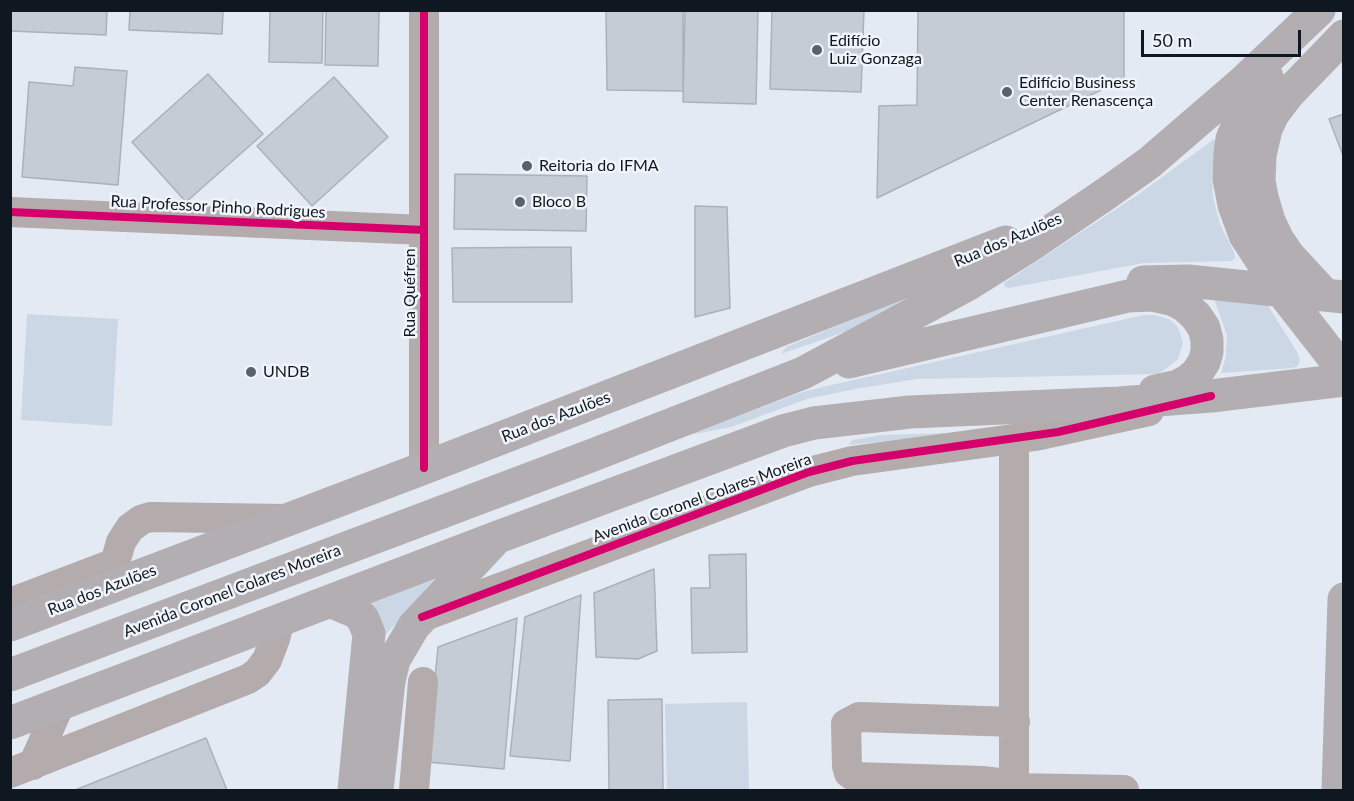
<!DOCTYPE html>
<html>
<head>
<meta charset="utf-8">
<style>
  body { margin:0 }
  #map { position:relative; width:1354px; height:801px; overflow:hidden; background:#e3eaf3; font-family:Lato,sans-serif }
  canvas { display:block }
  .frame { position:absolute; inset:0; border:12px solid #0f1720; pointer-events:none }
  .scale { position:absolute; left:1141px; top:30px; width:160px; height:27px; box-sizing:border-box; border:3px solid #0f1720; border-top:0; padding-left:8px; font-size:18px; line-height:21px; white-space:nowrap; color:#0f1720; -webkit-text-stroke:4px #f1f5fb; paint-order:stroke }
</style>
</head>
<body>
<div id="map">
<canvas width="1354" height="801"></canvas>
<div class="frame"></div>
<div class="scale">50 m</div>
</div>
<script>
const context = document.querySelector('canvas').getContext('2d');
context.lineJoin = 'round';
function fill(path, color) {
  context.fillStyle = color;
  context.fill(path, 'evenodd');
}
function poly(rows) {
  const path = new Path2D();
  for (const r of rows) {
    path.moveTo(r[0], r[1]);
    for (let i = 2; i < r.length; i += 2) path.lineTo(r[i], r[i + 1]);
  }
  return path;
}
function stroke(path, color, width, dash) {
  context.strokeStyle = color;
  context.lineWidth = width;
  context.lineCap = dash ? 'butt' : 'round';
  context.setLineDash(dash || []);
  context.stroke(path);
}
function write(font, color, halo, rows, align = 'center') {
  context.font = font + ' Lato,sans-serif';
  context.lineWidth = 5;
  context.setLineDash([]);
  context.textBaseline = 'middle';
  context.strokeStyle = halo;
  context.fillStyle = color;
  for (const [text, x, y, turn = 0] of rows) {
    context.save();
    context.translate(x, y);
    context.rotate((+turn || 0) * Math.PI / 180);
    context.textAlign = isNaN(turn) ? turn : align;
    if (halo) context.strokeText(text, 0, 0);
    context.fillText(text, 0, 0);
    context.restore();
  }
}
const green = poly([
  [1213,140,1216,140,1212,177,1213,197,1220,224,1234,252,1235,257,1232,261,1144,263,1009,288,1005,287,1004,283,1139,194],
  [921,291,879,320,781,354,786,347],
  [1214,299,1267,304,1297,352,1300,360,1298,366,1293,368,1221,373,1226,356,1227,335],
  [27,314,118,319,112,426,21,420],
  [1144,315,1154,315,1169,319,1177,326,1180,333,1183,343,1178,359,1159,374,917,379,855,389,807,399,731,427,689,435,799,393,827,386],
  [985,432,889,441,848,445,853,440,882,435],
  [453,567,386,634,378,654,363,603],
  [747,702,749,790,667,790,665,704]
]);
const building = poly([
  [10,10,107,10,106,35,10,31,10,10],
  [130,10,223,10,222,34,129,30,130,10],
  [270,10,323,10,322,63,269,62,270,10],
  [326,10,379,10,378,66,325,65,326,10],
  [606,10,683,10,683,91,607,90,606,10],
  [685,10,758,10,756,104,683,102,685,10],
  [772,10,864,10,861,92,770,89,772,10],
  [918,10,1124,10,1124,79,877,198,879,106,917,105,918,10],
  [75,67,127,71,118,185,22,177,29,82,73,86,75,67],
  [208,74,263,134,186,202,132,142,208,74],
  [334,77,388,137,312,206,257,146,334,77],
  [1344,114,1344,158,1329,119,1344,114],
  [455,174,587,176,586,231,454,229,455,174],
  [695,206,727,207,730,308,695,317,695,206],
  [571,247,572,302,453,302,452,248,571,247],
  [746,554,747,652,692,653,691,588,710,588,709,555,746,554],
  [654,569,657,651,638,659,596,657,594,593,654,569],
  [581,595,570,761,510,756,525,617,581,595],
  [517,618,504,769,427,762,438,647,517,618],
  [662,699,663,790,609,790,608,700,662,699],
  [206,738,227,790,75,790,206,738]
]);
const minor = poly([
  [424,10,424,468],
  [10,212,424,230],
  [1014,440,1014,788],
  [124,582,115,563,121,542,130,528,141,520,150,517,286,519],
  [10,603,115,563],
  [422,617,809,472,852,461,1035,436,1149,411],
  [1015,722,859,717,846,724,847,766,849,773,855,777,982,781,999,783,1014,788,1124,790],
  [33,765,60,704],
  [10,773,248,679,257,673,267,660,275,639,280,620],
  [414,790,423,682]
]);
const major = poly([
  [1267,77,1243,112,1232,139,1230,153,1229,179,1234,205,1245,235,1280,289,1344,371],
  [1143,282,1188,281,1344,297],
  [1325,295,1289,256,1278,240,1269,221,1262,197,1259,181,1260,155,1266,129,1273,114,1289,93,1344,36],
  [849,362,1128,296,1152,295,1174,300,1185,306,1196,316,1204,328,1207,340,1207,352,1204,362,1197,373,1189,380,1178,386,1155,391],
  [330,601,356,612,363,619,369,634,354,790],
  [10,625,424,468,1006,242],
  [10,675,593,455,803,373,967,285,1026,248,1107,193,1149,163,1243,82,1319,10],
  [10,723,498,537,783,431,814,423,910,412,1119,403,1211,396,1344,380],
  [377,790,389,681,394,660,414,626,492,543],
  [1338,790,1344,599]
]);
const cycleway = poly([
  [424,10,424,468],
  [10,212,424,230],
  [422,617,809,472,852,461,1058,432,1211,396]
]);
const markers = [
  [817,50,6,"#59616a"],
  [1007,92,6,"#59616a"],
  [527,166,6,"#59616a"],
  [520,202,6,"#59616a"],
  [251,372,6,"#59616a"]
];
const poiNames = [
  ["Edifício",829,41],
  ["Luiz Gonzaga",829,59],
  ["Edifício Business",1019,83],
  ["Center Renascença",1019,101],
  ["Reitoria do IFMA",539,166],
  ["Bloco B",532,202],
  ["UNDB",263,372]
];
const streetNames = [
  ["Rua Professor Pinho Rodrigues",218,207,3],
  ["Rua dos Azulões",1008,240,-23],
  ["Rua Quéfren",410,293,-90],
  ["Rua dos Azulões",556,417,-21],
  ["Avenida Coronel Colares Moreira",702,498,-20],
  ["Rua dos Azulões",102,590,-21],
  ["Avenida Coronel Colares Moreira",232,591,-21]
];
fill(green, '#cbd7e5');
fill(building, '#c5ccd5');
stroke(building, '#aab1ba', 1.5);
stroke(minor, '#b3abac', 30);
stroke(major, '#b3aeb1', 33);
stroke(cycleway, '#d6006c', 8);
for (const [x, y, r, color] of markers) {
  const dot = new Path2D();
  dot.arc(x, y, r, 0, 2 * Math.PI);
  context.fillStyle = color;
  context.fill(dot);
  stroke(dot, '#f1f5fb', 2);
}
write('16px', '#0f1720', '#f1f5fb', poiNames, 'left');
write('16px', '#0f1720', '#f1f5fb', streetNames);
</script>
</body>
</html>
